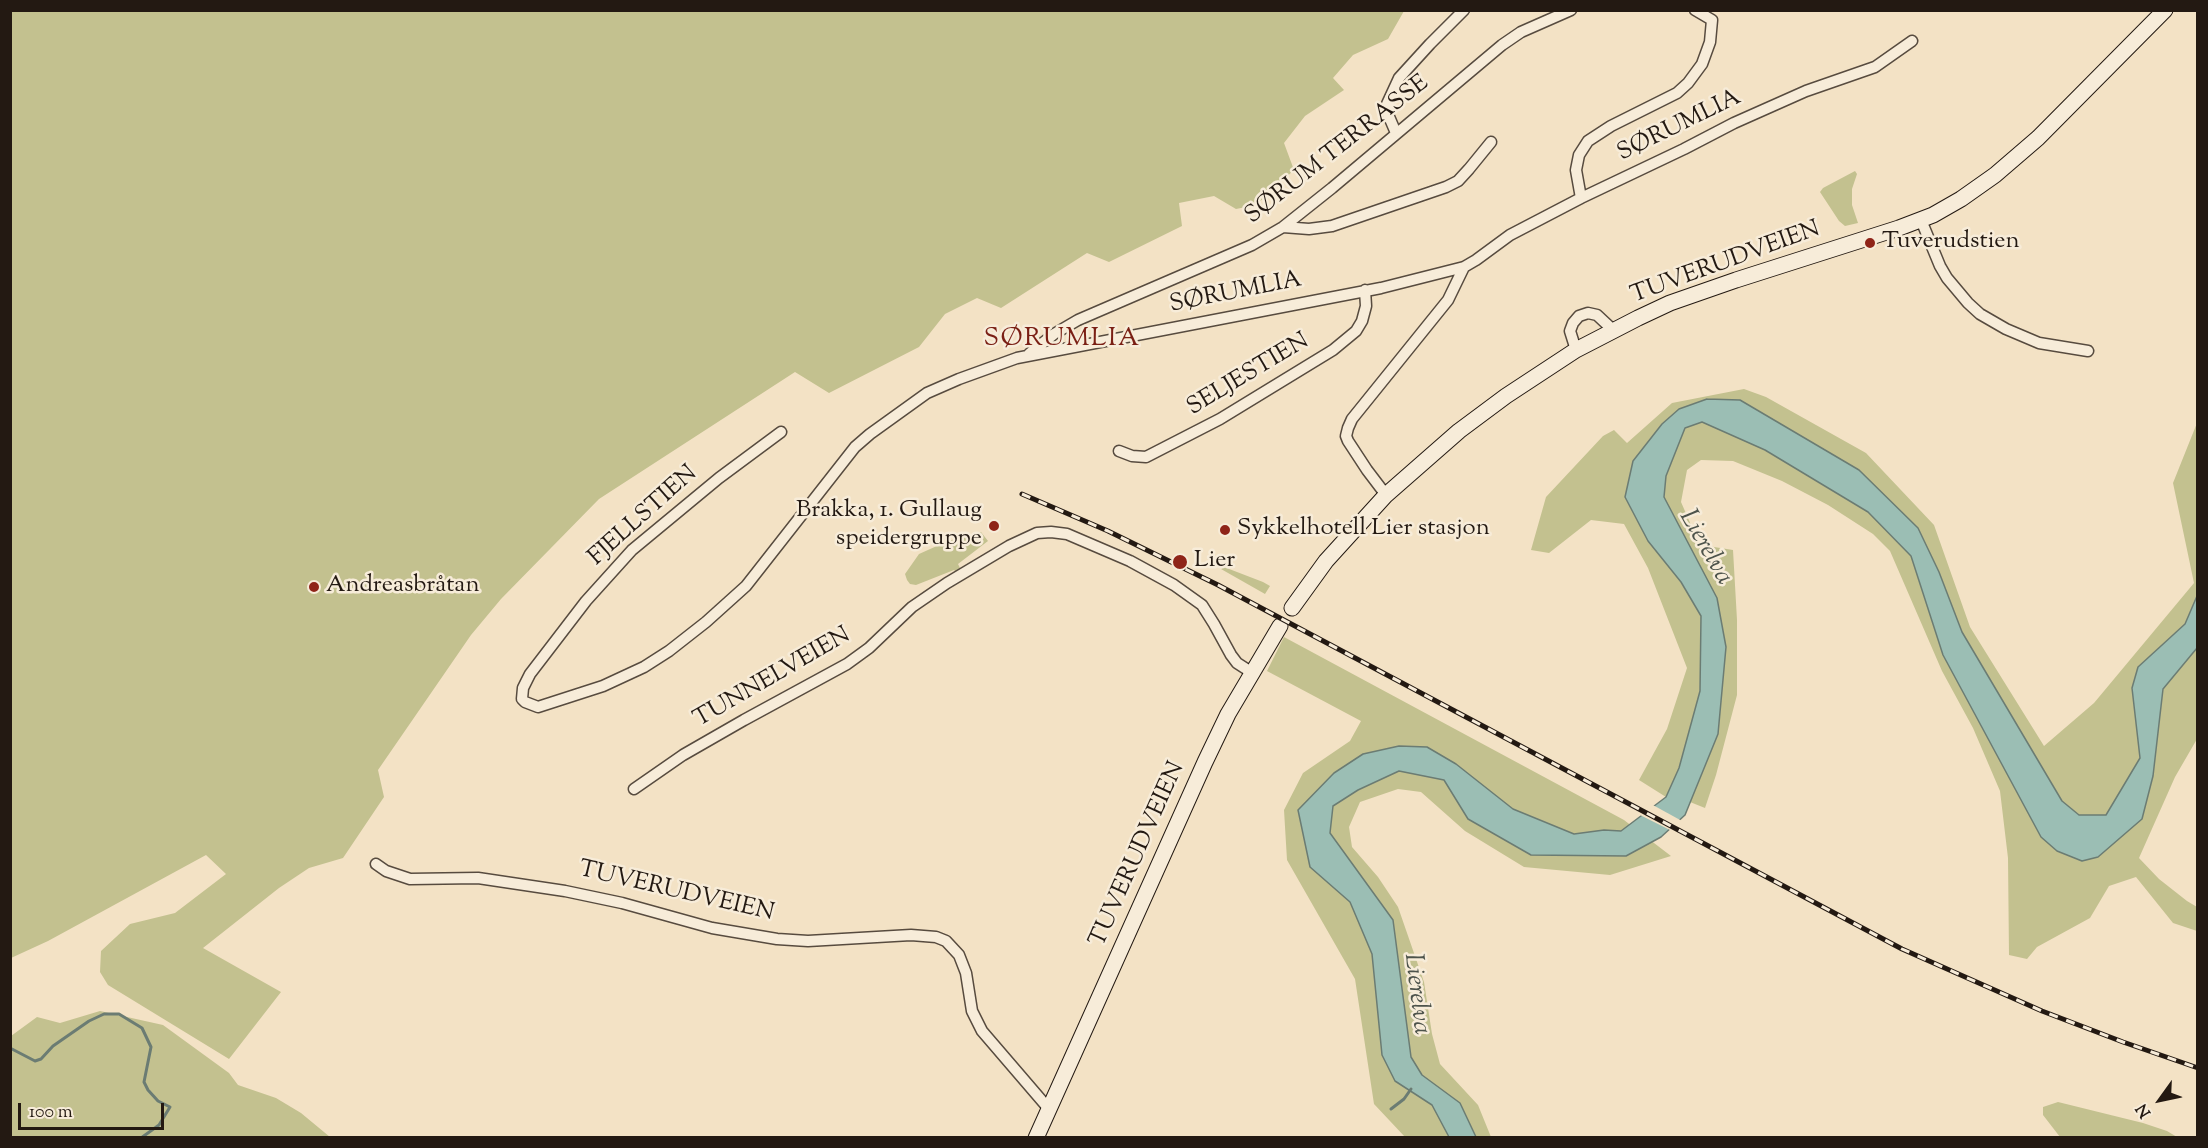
<!DOCTYPE html>
<html>
<head>
<meta charset="utf-8">
<style>
  body { margin:0 }
  #map { position:relative; width:2208px; height:1148px; overflow:hidden; background:#f3e2c5; font-family:"Sorts Mill Goudy",serif }
  canvas { display:block }
  .frame { position:absolute; inset:0; border:12px solid #231912; pointer-events:none }
  .north { position:absolute; left:2130px; top:1070px; width:60px; height:60px; -webkit-text-stroke:4px #f7ecd9; paint-order:stroke; rotate:237deg; font-size:16px; font-weight:700; line-height:24px; text-align:center; color:#231912 }
  .north::after { content:''; display:block; margin:auto; width:21px; height:27px; background:#231912; clip-path:polygon(50% 0,100% 100%,50% 72%,0 100%) }
  .scale { position:absolute; left:18px; top:1103px; width:146px; height:27px; box-sizing:border-box; border:3px solid #231912; border-top:0; padding-left:8px; font-size:18px; line-height:21px; white-space:nowrap; color:#231912; -webkit-text-stroke:4px #f7ecd9; paint-order:stroke }
</style>
</head>
<body>
<div id="map">
<canvas width="2208" height="1148"></canvas>
<div class="frame"></div>
<div class="north">N</div>
<div class="scale">100 m</div>
</div>
<script>
const context = document.querySelector('canvas').getContext('2d');
context.lineJoin = 'round';
function fill(path, color) {
  context.fillStyle = color;
  context.fill(path, 'evenodd');
}
function poly(rows) {
  const path = new Path2D();
  for (const r of rows) {
    path.moveTo(r[0], r[1]);
    for (let i = 2; i < r.length; i += 2) path.lineTo(r[i], r[i + 1]);
  }
  return path;
}
function stroke(path, color, width, dash) {
  context.strokeStyle = color;
  context.lineWidth = width;
  context.lineCap = dash ? 'butt' : 'round';
  context.setLineDash(dash || []);
  context.stroke(path);
}
function write(font, color, halo, rows, align = 'center') {
  context.font = font + ' "Sorts Mill Goudy",serif';
  context.lineWidth = 5;
  context.setLineDash([]);
  context.textBaseline = 'middle';
  context.strokeStyle = halo;
  context.fillStyle = color;
  for (const [text, x, y, turn = 0] of rows) {
    context.save();
    context.translate(x, y);
    context.rotate((+turn || 0) * Math.PI / 180);
    context.textAlign = isNaN(turn) ? turn : align;
    if (halo) context.strokeText(text, 0, 0);
    context.fillText(text, 0, 0);
    context.restore();
  }
}
const green = poly([
  [10,11,11,10,1404,11,1388,39,1353,55,1333,78,1344,90,1305,116,1284,143,1294,170,1256,205,1236,209,1214,196,1179,203,1182,226,1109,262,1087,253,1001,308,977,298,945,314,919,347,829,393,795,372,599,499,501,599,471,635,378,770,384,797,343,858,309,868,279,888,203,948,281,992,229,1059,108,985,100,972,101,951,130,924,175,913,226,874,206,855,48,941,11,958],
  [1855,171,1857,174,1852,189,1852,205,1858,223,1845,226,1839,221,1820,192,1823,188],
  [1744,389,1766,397,1866,453,1934,525,1970,627,2044,746,2094,703,2194,583,2173,483,2197,423,2197,596,2185,624,2138,667,2132,688,2140,758,2106,815,2079,815,2062,801,1962,632,1939,572,1918,528,1707,399,1679,409,1662,424,1633,461,1625,497,1648,541,1681,582,1701,616,1700,691,1679,768,1666,797,1639,780,1667,729,1687,668,1648,568,1624,524,1591,520,1549,553,1531,550,1546,497,1603,436,1614,430,1627,443,1672,403],
  [1702,422,1765,450,1868,512,1911,556,1943,655,2041,837,2142,819,2153,776,2163,689,2197,648,2197,739,2175,777,2139,858,2159,879,2187,901,2197,907,2197,931,2173,923,2136,877,2109,886,2090,918,2037,947,2027,959,2009,955,2008,858,2000,791,1973,728,1942,671,1890,551,1873,534,1828,505,1782,481,1733,461,1701,460,1687,470,1681,502,1698,541,1714,547,1733,550,1737,620,1737,695,1716,775,1705,808,1690,802,1718,734,1726,647,1677,524,1664,497,1666,476,1685,428],
  [981,532,988,541,958,564,961,570,957,573,954,570,916,585,910,584,907,580,905,574,919,554,948,541],
  [1224,567,1263,582,1270,586,1265,594,1221,569],
  [1284,637,1624,820,1671,856,1610,875,1524,867,1465,831,1421,792,1398,789,1360,802,1349,827,1352,847,1378,877,1398,907,1424,982,1432,1034,1440,1064,1478,1105,1491,1137,1405,1137,1374,1104,1355,979,1287,860,1284,810,1303,773,1350,741,1361,721,1267,671],
  [100,1011,163,1025,229,1073,238,1085,276,1098,301,1113,330,1137,11,1137,11,1036,37,1017,60,1023],
  [2058,1102,2143,1123,2167,1131,2177,1137,2060,1137,2043,1115,2043,1107]
]);
const water = poly([
  [1707,399,1740,400,1859,470,1918,528,1939,572,1962,632,2062,801,2079,815,2106,815,2140,758,2132,688,2138,667,2185,624,2197,596,2197,648,2163,689,2153,776,2142,819,2098,857,2082,861,2057,851,2041,837,1943,655,1911,556,1868,512,1765,450,1702,422,1685,428,1666,476,1664,497,1717,598,1726,647,1718,734,1685,815,1661,837,1626,856,1531,855,1468,819,1444,780,1399,771,1358,790,1333,806,1330,833,1393,920,1411,1057,1422,1075,1460,1103,1476,1137,1449,1137,1432,1105,1395,1081,1382,1055,1372,954,1350,902,1310,867,1298,810,1334,773,1363,754,1399,746,1427,747,1456,764,1513,809,1574,834,1604,830,1621,831,1666,797,1679,768,1700,691,1701,616,1681,582,1648,541,1625,497,1633,461,1662,424,1679,409,1707,399]
]);
const pier = poly([
  [1651,804,1682,821,1672,831,1638,814]
]);
const stream = poly([
  [10,1048,35,1061,41,1059,53,1046,89,1021,104,1014,119,1014,142,1028,151,1047,144,1082,148,1090,158,1101,170,1107,159,1125,141,1138],
  [1391,1109,1404,1099,1411,1089]
]);
const street = poly([
  [1396,133,1387,112,1387,104,1399,78,1430,44,1464,10],
  [1581,198,1576,170,1579,155,1588,141,1611,126,1677,93,1688,83,1702,64,1710,42,1712,20,1695,10],
  [1921,220,1940,266,1947,278,1968,303,1980,314,2006,329,2039,343,2088,351],
  [1283,227,1309,229,1332,226,1446,187,1458,181,1469,169,1491,142],
  [1576,350,1570,331,1573,323,1579,316,1588,313,1597,315,1613,330],
  [1029,354,1054,334,1078,320,1252,245,1283,227,1332,188,1502,45,1521,32,1571,10],
  [781,432,719,478,632,550,586,601,530,674,523,688,522,699,525,702,538,707,603,686,644,667,669,651,706,622,746,586,855,447,870,434,927,393,959,379,1017,358,1381,288,1464,267,1476,260,1510,235,1581,198,1684,149,1734,123,1806,91,1875,67,1912,41],
  [1119,451,1132,456,1146,457,1220,419,1333,350,1356,331,1362,321,1366,306,1365,290],
  [1386,495,1367,470,1348,441,1346,436,1348,428,1352,419,1448,300,1464,267],
  [634,789,683,755,744,720,847,664,869,648,912,607,947,583,1009,546,1037,533,1051,532,1067,534,1130,561,1174,585,1202,605,1214,624,1231,655,1237,663,1251,672],
  [376,864,386,871,410,879,478,878,565,891,622,903,712,928,777,939,808,941,911,935,936,937,946,941,959,955,966,973,972,1011,982,1031,1049,1109]
]);
const secondary = poly([
  [1292,608,1326,561,1386,495,1459,431,1506,396,1576,350,1638,318,1670,303,1736,280,1899,228,1933,215,1961,199,1995,175,2038,138,2165,10],
  [1036,1138,1205,762,1228,714,1280,626]
]);
const rail = poly([
  [1022,494,1108,531,1218,585,1902,949,2042,1011,2123,1042,2198,1068]
]);
const markers = [
  [1870,243,6,"#8f2418"],
  [994,526,6,"#8f2418"],
  [1225,530,6,"#8f2418"],
  [1180,562,8,"#8f2418"],
  [314,587,6,"#8f2418"]
];
const streetNames = [
  ["SØRUMLIA",1680,127,-26],
  ["SØRUM TERRASSE",1338,151,-38],
  ["TUVERUDVEIEN",1726,264,-20],
  ["SØRUMLIA",1236,294,-11],
  ["SELJESTIEN",1249,376,-31],
  ["FJELLSTIEN",644,517,-42],
  ["TUNNELVEIEN",773,679,-30],
  ["TUVERUDVEIEN",1139,855,-66],
  ["TUVERUDVEIEN",676,893,13]
];
const poiNames = [
  ["Tuverudstien",1882,243],
  ["Brakka, 1. Gullaug",982,512,"right"],
  ["speidergruppe",982,540,"right"],
  ["Sykkelhotell Lier stasjon",1237,530],
  ["Lier",1194,562],
  ["Andreasbråtan",326,587]
];
const neighbourhoodNames = [
  ["SØRUMLIA",1062,341]
];
const waterNames = [
  ["Lierelva",1704,548,60],
  ["Lierelva",1415,994,83]
];
fill(green, '#c3c18f');
fill(water, '#9bbeb4');
stroke(water, '#6b7c73', 1.5);
fill(pier, '#f3e2c5');
stroke(stream, '#6b7c73', 3);
stroke(street, '#574b3f', 13);
stroke(secondary, '#231912', 17);
stroke(street, '#f7ecd9', 10);
stroke(secondary, '#f7ecd9', 15);
stroke(rail, '#231912', 5);
stroke(rail, '#f7ecd9', 3, [9]);
for (const [x, y, r, color] of markers) {
  const dot = new Path2D();
  dot.arc(x, y, r, 0, 2 * Math.PI);
  context.fillStyle = color;
  context.fill(dot);
  stroke(dot, '#f7ecd9', 2);
}
write('24px', '#231912', '#f7ecd9', streetNames);
write('24px', '#231912', '#f7ecd9', poiNames, 'left');
context.letterSpacing = '1.5px';
write('26px', '#7a1f14', '#f7ecd9', neighbourhoodNames);
context.letterSpacing = '0px';
write('italic 26px', '#4d534b', '#f7ecd9', waterNames);
</script>
</body>
</html>
